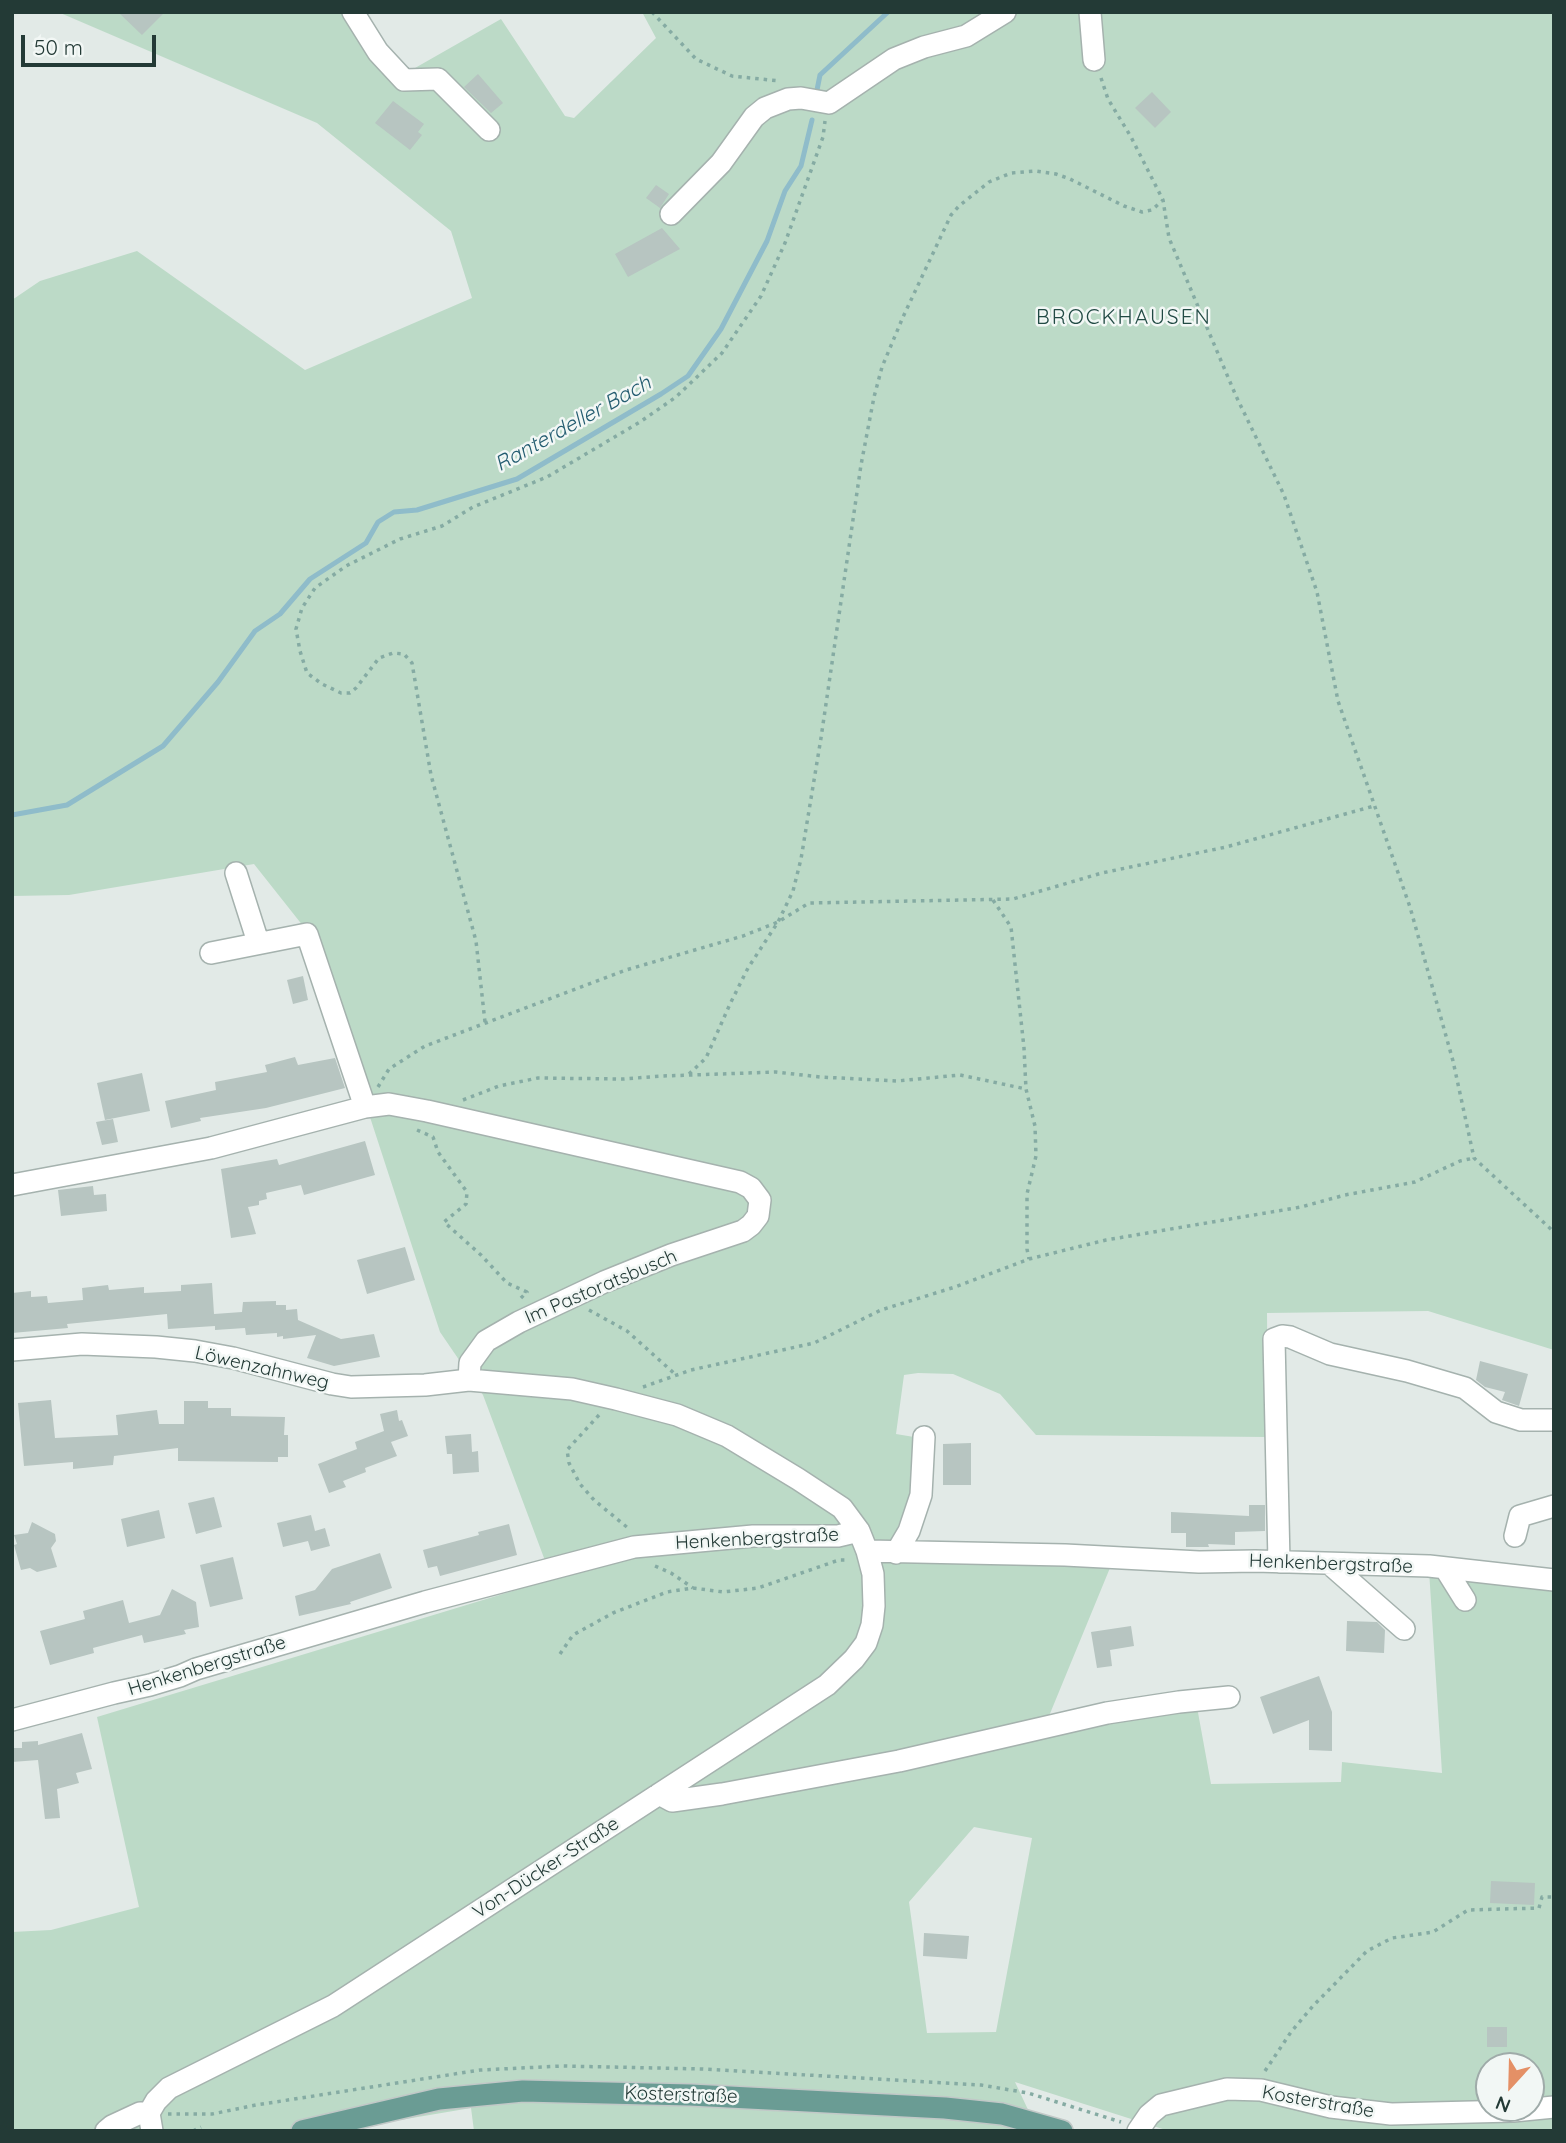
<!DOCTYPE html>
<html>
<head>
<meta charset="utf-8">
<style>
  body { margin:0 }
  #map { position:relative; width:1566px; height:2143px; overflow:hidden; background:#e2eae7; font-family:Quicksand,sans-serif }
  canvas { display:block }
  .frame { position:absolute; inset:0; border:14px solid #233a36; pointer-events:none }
  .north { position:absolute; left:1475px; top:2052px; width:70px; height:70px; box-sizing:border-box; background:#f2f7f5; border:2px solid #9faba9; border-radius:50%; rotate:202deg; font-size:19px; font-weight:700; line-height:28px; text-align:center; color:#233a36 }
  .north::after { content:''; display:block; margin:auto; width:24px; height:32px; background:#e49066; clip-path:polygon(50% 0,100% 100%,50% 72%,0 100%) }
  .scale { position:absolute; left:21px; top:35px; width:135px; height:32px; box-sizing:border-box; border:4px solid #233a36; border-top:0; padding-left:9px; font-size:21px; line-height:24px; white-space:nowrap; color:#233a36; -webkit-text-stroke:5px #f2f7f5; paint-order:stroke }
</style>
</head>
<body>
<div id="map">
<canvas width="1566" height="2143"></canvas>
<div class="frame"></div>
<div class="north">N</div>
<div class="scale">50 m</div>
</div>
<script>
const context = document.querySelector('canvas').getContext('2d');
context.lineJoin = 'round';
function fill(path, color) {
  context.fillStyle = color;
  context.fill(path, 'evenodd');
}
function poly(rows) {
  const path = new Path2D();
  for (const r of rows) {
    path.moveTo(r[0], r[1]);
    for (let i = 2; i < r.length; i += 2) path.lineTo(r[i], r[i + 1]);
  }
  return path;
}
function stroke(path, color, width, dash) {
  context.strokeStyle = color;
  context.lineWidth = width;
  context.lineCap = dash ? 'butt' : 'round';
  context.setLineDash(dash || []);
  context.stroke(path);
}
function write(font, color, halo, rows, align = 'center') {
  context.font = font + ' Quicksand,sans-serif';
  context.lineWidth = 5;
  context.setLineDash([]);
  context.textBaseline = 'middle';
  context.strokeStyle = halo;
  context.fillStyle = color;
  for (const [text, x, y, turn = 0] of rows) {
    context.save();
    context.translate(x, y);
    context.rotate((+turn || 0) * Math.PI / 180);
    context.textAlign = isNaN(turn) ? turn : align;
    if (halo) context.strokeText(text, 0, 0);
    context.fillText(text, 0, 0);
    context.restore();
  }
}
const green = poly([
  [58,12,360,12,385,51,408,72,501,19,565,116,574,118,656,38,642,12,1554,12,1554,1350,1428,1311,1267,1313,1268,1437,1036,1435,1000,1394,953,1374,918,1373,904,1375,896,1434,914,1437,910,1496,885,1559,1112,1563,1049,1716,1001,1742,1197,1707,1211,1784,1341,1782,1342,1762,1442,1773,1429,1570,1554,1582,1554,2131,1169,2131,1015,2082,1038,2131,474,2131,471,2108,335,2131,12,2131,12,1932,51,1930,139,1907,97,1717,516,1590,550,1574,483,1395,440,1332,311,936,254,864,69,895,12,896,12,300,40,281,137,251,305,370,472,298,451,231,317,123],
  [974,1827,1032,1838,996,2032,927,2033,909,1902],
  [1489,2066,1531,2066,1531,2108,1489,2108]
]);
const stream = poly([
  [817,90,820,75,888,12],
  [12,815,67,805,163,746,218,682,255,631,280,614,310,579,366,543,378,522,394,512,417,510,517,479,661,394,688,376,721,329,767,241,785,191,801,166,812,120]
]);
const building = poly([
  [118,12,165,12,142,35],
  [478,74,503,103,491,113,464,87],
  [1152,92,1171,112,1155,128,1135,108],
  [393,101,424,124,418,132,422,135,410,150,375,123],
  [656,185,669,194,660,208,646,198],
  [662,228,680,249,628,277,615,254],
  [303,976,308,1000,293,1004,287,980],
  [295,1057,298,1065,335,1058,345,1088,266,1108,200,1118,201,1121,171,1128,165,1101,216,1090,215,1082,267,1072,265,1065],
  [142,1073,150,1111,105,1120,97,1083],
  [113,1119,118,1142,102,1145,96,1122],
  [365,1141,375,1175,304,1195,301,1185,266,1193,267,1199,259,1201,259,1205,248,1207,256,1234,231,1238,221,1169,277,1159,279,1165],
  [93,1186,94,1195,106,1194,107,1211,61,1216,58,1190],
  [405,1247,415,1280,367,1294,357,1260],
  [212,1283,214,1314,242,1312,243,1302,276,1301,276,1305,286,1305,286,1310,297,1309,298,1320,341,1339,374,1334,380,1357,334,1366,307,1358,316,1335,283,1339,283,1336,277,1337,277,1333,246,1335,245,1328,215,1330,215,1326,168,1329,167,1314,67,1324,68,1328,12,1333,12,1293,31,1291,31,1297,47,1296,48,1303,83,1300,82,1288,108,1285,109,1290,144,1287,144,1293,181,1291,181,1285],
  [1480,1361,1528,1374,1519,1406,1502,1400,1505,1392,1485,1387,1476,1380],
  [51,1400,55,1438,118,1435,116,1415,157,1410,159,1424,184,1424,184,1401,208,1401,208,1408,231,1408,231,1416,285,1417,284,1435,288,1435,288,1457,278,1457,278,1462,178,1461,178,1448,114,1456,113,1465,73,1469,73,1462,24,1466,18,1403],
  [397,1410,399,1421,402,1420,408,1436,391,1442,397,1456,365,1468,366,1472,343,1481,346,1487,329,1493,318,1464,357,1449,355,1442,384,1431,380,1414],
  [471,1434,472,1452,478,1451,479,1472,453,1474,452,1454,447,1454,445,1436],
  [971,1443,971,1485,943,1485,943,1444],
  [214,1497,222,1527,196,1534,188,1503],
  [1249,1505,1265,1505,1265,1531,1235,1532,1235,1545,1208,1544,1209,1547,1186,1547,1186,1533,1171,1533,1171,1512,1249,1516],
  [159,1510,165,1538,127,1547,121,1519],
  [311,1515,315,1531,325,1528,330,1546,311,1551,308,1541,283,1547,277,1523],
  [32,1522,55,1534,56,1541,51,1548,57,1567,37,1572,30,1568,21,1570,14,1545,17,1544,14,1535,28,1533],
  [509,1524,517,1555,440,1576,437,1566,428,1568,423,1550,479,1535,478,1532],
  [380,1553,392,1588,350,1602,351,1604,299,1616,295,1596,315,1590,332,1569],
  [233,1557,243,1599,210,1607,200,1565],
  [172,1589,196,1602,199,1627,184,1630,186,1634,144,1643,142,1635,93,1648,94,1653,50,1665,40,1631,85,1619,83,1611,123,1600,129,1623,160,1615],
  [1347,1621,1377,1622,1385,1630,1384,1653,1346,1651],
  [1131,1626,1134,1646,1110,1650,1112,1666,1097,1668,1091,1632],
  [1319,1676,1332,1712,1332,1751,1309,1750,1309,1720,1273,1734,1260,1697],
  [82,1733,92,1769,76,1773,79,1783,57,1789,60,1818,45,1819,38,1760,12,1762,12,1748,22,1748,22,1742,38,1741,38,1745],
  [1491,1881,1535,1883,1534,1905,1490,1903],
  [924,1933,969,1936,967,1959,923,1956],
  [1487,2027,1507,2027,1507,2047,1487,2047]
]);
const path = poly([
  [652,12,696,59,732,76,780,81],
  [1101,78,1108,99,1131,137,1163,200,1169,238,1236,396,1284,495,1317,592,1338,701,1410,907,1453,1061,1474,1158,1554,1232],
  [993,900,1011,927,1024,1048,1026,1089,1035,1126,1036,1156,1027,1194,1027,1249,1029,1259],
  [485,1022,476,941,431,775,412,663,404,654,393,653,379,658,356,688,350,693,341,693,322,684,307,673,300,651,296,629,302,608,315,588,346,566,400,539,442,526,473,507,547,477,640,422,676,397,722,353,761,296,785,243,823,137,825,121],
  [689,1074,706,1058,730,1004,748,968,778,922,793,891,801,859,821,738,861,465,874,397,882,367,903,317,951,215,959,206,989,182,1011,173,1035,171,1056,174,1070,179,1124,206,1142,212,1152,210,1163,200],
  [378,1087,389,1069,425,1046,626,970,743,936,778,922,809,903,1013,899,1102,873,1226,847,1374,806],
  [463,1100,499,1086,538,1078,623,1079,663,1076,776,1072,820,1077,897,1081,960,1075,1026,1089],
  [417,1130,433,1137,438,1152,467,1192,466,1204,444,1222,481,1255,507,1283,527,1292,520,1299],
  [589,1310,627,1331,676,1375],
  [643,1387,691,1370,814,1343,881,1310,955,1287,1029,1259,1106,1240,1301,1207,1345,1195,1415,1182,1460,1161,1474,1158],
  [599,1415,567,1450,569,1463,580,1484,594,1500,628,1528],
  [655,1566,671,1573,693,1588],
  [560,1654,573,1635,613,1613,667,1592,693,1588,723,1592,758,1588,839,1560,849,1560],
  [1265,2071,1291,2032,1313,2006,1367,1951,1392,1938,1433,1932,1468,1910,1539,1908,1542,1897,1554,1897],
  [168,2114,212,2114,256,2105,480,2070,563,2066,703,2069,981,2085,1028,2093,1121,2122],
  [193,2131,201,2127]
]);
const minor = poly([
  [353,12,378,52,404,80,438,79,489,130],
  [1090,12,1094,60],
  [671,214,721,163,754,117,765,108,788,99,801,98,829,103,894,59,924,47,966,36,1005,12],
  [236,873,258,942],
  [211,953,307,934,365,1107],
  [12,1185,211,1148,365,1107,389,1104,427,1111,740,1182,751,1188,760,1200,758,1216,751,1225,743,1231,671,1255,604,1282,519,1322,486,1341,470,1363,469,1380],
  [12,1350,82,1344,156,1347,195,1351,233,1358,332,1384,351,1387,425,1385,469,1380,572,1389,616,1399,677,1415,727,1436,798,1479,842,1508,859,1531,867,1551,873,1574,874,1606,872,1625,866,1643,854,1659,827,1685,333,2006,169,2088,156,2101,149,2113,152,2131],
  [1515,1536,1520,1516,1554,1506],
  [867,1551,1065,1555,1199,1562,1255,1561,1429,1566,1554,1580],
  [896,1553,909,1531,921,1495,924,1437],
  [1279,1562,1274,1339,1282,1336,1290,1337,1330,1354,1407,1371,1465,1388,1496,1412,1521,1420,1554,1420],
  [1330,1564,1404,1629],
  [1445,1568,1465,1600],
  [12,1720,114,1693,150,1685,180,1676,196,1669,425,1602,634,1547,753,1536,838,1536,859,1531],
  [659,1794,672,1801,722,1794,899,1761,1107,1713,1179,1702,1229,1697],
  [106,2131,112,2126,140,2113,149,2113],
  [1138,2131,1149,2115,1161,2105,1227,2089,1261,2090,1331,2107,1391,2114,1513,2111,1554,2107]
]);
const major = poly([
  [302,2131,439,2099,523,2091,690,2095,945,2108,1002,2114,1062,2131]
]);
const streetNames = [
  ["Im Pastoratsbusch",601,1287,-23],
  ["Löwenzahnweg",262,1368,13],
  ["Henkenbergstraße",757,1539,-3],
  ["Henkenbergstraße",1331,1564,2],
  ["Henkenbergstraße",207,1666,-17],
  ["Von-Dücker-Straße",546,1868,-33],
  ["Kosterstraße",681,2095,2],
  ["Kosterstraße",1318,2102,10]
];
const neighbourhoodNames = [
  ["BROCKHAUSEN",1124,318]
];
const waterNames = [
  ["Ranterdeller Bach",573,424,-29]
];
fill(green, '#bcdac7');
stroke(stream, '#8fbcca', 5);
fill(building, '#b7c5c1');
stroke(minor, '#a5b2ae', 24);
stroke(major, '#c1c8c7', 24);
stroke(path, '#85aba3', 3.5, [3.5, 5]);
stroke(minor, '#fff', 21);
stroke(major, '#6a9c94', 21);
write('19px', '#233a36', '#f2f7f5', streetNames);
context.letterSpacing = '2px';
write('21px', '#214a44', '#f2f7f5', neighbourhoodNames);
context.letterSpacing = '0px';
write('italic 21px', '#235c70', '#f2f7f5', waterNames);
</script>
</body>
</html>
